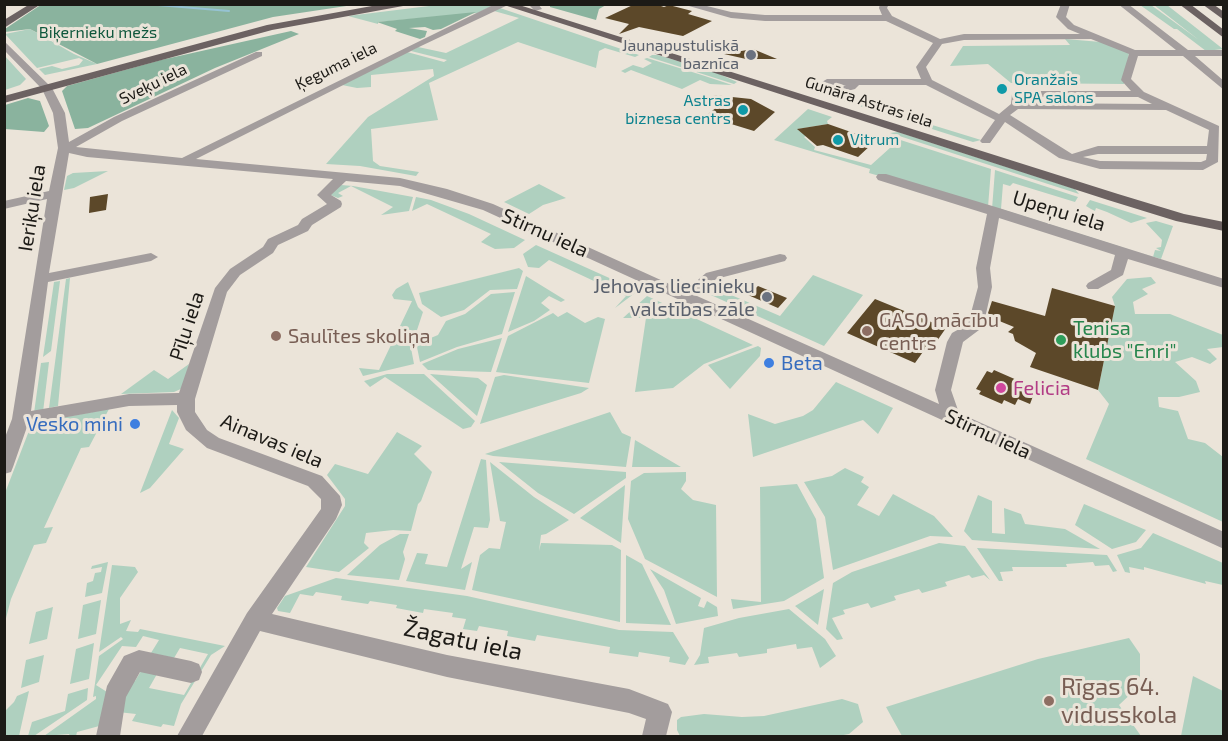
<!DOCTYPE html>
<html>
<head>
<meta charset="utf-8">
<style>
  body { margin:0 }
  #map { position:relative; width:1228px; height:741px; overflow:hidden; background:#ebe4d9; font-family:"Exo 2",sans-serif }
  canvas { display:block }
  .frame { position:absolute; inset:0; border:6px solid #1c1a16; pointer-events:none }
</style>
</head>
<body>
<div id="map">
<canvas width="1228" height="741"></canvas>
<div class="frame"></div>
</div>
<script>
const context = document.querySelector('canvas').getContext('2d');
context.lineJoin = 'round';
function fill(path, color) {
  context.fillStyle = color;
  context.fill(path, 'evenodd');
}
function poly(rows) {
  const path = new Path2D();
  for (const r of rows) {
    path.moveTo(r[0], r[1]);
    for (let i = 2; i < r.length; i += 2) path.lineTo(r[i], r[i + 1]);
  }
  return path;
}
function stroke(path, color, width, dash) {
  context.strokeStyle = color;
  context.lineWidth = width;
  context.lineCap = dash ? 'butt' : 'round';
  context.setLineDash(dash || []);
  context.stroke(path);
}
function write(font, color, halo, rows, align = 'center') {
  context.font = font + ' "Exo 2",sans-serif';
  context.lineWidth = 6;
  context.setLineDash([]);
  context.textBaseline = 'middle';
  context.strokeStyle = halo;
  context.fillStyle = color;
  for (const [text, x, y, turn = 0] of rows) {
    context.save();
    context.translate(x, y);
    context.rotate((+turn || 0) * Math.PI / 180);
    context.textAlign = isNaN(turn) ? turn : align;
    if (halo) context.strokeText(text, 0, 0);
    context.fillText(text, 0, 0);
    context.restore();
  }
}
const green = poly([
  [487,4,492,6,418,42,477,13,378,22,378,24,348,16,437,5],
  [1140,5,1151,5,1199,40,1154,5,1167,5,1223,49,1206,51,1177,29,1174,29],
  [500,8,639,55,635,57,605,48,599,51,596,68,518,42,429,83,438,120,371,129,373,161,380,166,419,172,416,176,360,166,326,164,368,117,434,76,433,69,371,75,371,87,357,88,342,85,407,52,444,62,447,60,411,51,418,47,446,53,519,18,494,11],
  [30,29,74,54,97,64,45,75,39,69,52,66,62,69,79,65,83,60,79,58,37,68,5,34],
  [1065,39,1101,42,1129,53,1124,84,1011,83,988,64,950,66,963,46,1070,45],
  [4,55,26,79,20,85,5,90],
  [652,55,658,55,717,73,737,82,734,84,649,57],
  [647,58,705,76,732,85,710,84,700,80,682,89,631,70,625,73,621,71,633,65,643,68,652,63,644,59],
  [838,96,981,140,973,142,831,97],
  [808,109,832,117,827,121,828,124,798,129,806,136,804,137,815,147,814,150,871,165,891,147,884,143,888,136,991,169,988,207,869,173,870,169,774,140],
  [898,132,1075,189,1079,194,890,133],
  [995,170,1078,197,1075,202,1013,183,1010,186,1003,184,1001,209,1153,257,1155,250,1161,251,1156,248,1161,247,1162,240,1146,223,1156,221,1173,226,1161,259,992,209],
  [108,171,74,188,64,190,67,176,73,173],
  [539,184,566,198,543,205,529,214,504,202],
  [341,185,353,186,413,197,409,211,381,215,393,207,351,186,338,193,343,196,338,198,328,194],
  [416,197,431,200,469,214,525,240,514,248,495,249,481,242,491,234,427,204,412,211],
  [1090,200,1147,218,1131,223,1107,212,1096,208,1095,211,1091,209,1086,206],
  [536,245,636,290,635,293,615,308,626,296,549,260,539,268,528,267,523,254],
  [519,268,523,271,517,289,490,290,464,310,441,317,422,304,419,293],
  [813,275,863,295,824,346,702,291,708,285,780,316],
  [526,276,565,300,561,302,549,296,541,303,550,310,534,321,508,332],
  [1151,277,1156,283,1142,289,1148,294,1133,302,1135,314,1170,314,1223,335,1223,347,1207,349,1217,359,1210,364,1192,357,1175,362,1196,381,1200,392,1179,397,1158,397,1159,407,1178,411,1188,439,1205,443,1223,457,1223,522,1086,459,1109,404,1098,390,1115,306,1112,297,1127,279],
  [70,278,58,406,49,408,66,279],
  [60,281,51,351,43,357,54,282],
  [408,282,418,307,423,312,411,348,414,364,363,376,359,368,379,370,412,301,394,299,392,295,396,289],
  [515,292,502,334,457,347,420,362,417,347,421,342,438,335,446,321,465,314,491,294],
  [647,296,753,345,704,364,673,388,635,392,646,318,623,318],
  [567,312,585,323,598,317,605,319,589,383,496,372,508,336,553,313,558,317],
  [502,338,491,372,428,370,422,364,458,349],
  [758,346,761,348,760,356,730,389,708,365],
  [49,362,43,412,34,413,41,363],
  [189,364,183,388,174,392,121,394,154,370,168,379],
  [387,374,424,374,475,421,471,427,463,429,385,377,370,387,364,381],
  [430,374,478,378,487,385,477,416],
  [504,375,589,388,581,393,480,424,495,377],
  [836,382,893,408,878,434,863,420,753,457,748,414,775,424,803,416,813,410],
  [109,409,89,447,81,448,44,528,53,527,46,543,34,545,11,599,5,622,5,493,32,423],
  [172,410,179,418,169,444,184,449,150,488,140,493],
  [610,412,622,433,631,437,626,467,493,456,485,454],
  [397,432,422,446,414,454,432,472,421,501,418,504,411,531,393,530,366,533,364,543,369,548,339,572,306,567,345,506,345,499,327,475,335,464,368,474],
  [635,440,681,467,632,467],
  [481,459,486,460,490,520,488,528,474,527,461,569,472,562,465,590,406,581,417,553,428,554,425,564,447,567],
  [490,462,534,497,569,520,546,534,541,535,539,551,541,543,612,545,621,550,620,622,472,590,480,555,489,548,500,549,506,522,500,521],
  [499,462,626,472,626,478,574,514,538,493],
  [845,468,864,477,861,482,869,487,857,505,879,516,893,494,934,516,953,537,930,536,833,570,825,517,804,482,832,476],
  [686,472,686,481,681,489,693,500,716,505,717,597,645,559,628,519,631,481,644,473],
  [797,484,816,519,824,578,784,601,733,609,731,599,761,602,760,487],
  [625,485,621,543,580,518],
  [978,495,992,501,992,533,1005,534,1004,508,1021,514,1025,524,1065,529,1100,549,972,540,964,531],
  [1084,504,1146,530,1136,542,1112,549,1075,525],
  [1153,533,1223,563,1223,585,1205,581,1206,584,1144,567,1144,570,1129,567,1130,573,1125,572,1117,555,1141,548],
  [400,534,409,534,403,552,405,559,399,580,347,575,380,545],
  [939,543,965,546,990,580,984,575,972,578,969,575,945,582,947,586,922,593,919,589,894,596,896,600,871,608,868,603,843,610,845,614,832,618,843,639,837,640,826,629,833,583,852,572],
  [977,548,1107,555,1117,571,1113,572,1109,565,1095,566,1093,562,1066,564,1067,567,1012,567,1013,571,1000,572,1003,581,999,581],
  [626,555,642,564,671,625,626,623],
  [108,562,102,593,85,597,87,583,93,581,95,573,101,572,102,567,91,569,92,566],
  [112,565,135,567,138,572,120,598,120,624,131,620,126,631,138,632,140,629,225,646,211,655,181,704,174,726,163,724,161,727,132,721,136,714,118,712,130,681,135,681,141,671,157,674,149,688,184,695,208,654,180,648,174,658,151,653,159,640,143,636,136,647,122,646,96,685,107,692,103,725,77,732,76,736,70,736,69,734,44,736,96,699,96,696,93,697,99,656,123,639,121,637,99,652],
  [650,569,701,598,698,606,704,608,707,601,717,607,718,616,676,624,664,590],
  [336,578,467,596,619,630,673,632,689,658,685,665,669,662,670,657,639,652,638,657,609,653,610,647,537,635,535,641,507,636,508,631,479,626,477,631,463,629,466,619,452,617,453,613,424,609,423,613,396,608,397,605,370,601,368,604,341,600,342,596,316,592,313,596,300,594,290,613,278,611,277,608,285,596],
  [824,589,818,625,795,606],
  [101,600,96,634,78,639,83,605],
  [53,607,47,639,29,644,36,612],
  [789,609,825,639,836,656,820,668,812,647,797,649,796,644,767,649,767,653,739,657,737,653,708,657,709,663,694,665,700,655,704,628,739,618],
  [1129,638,1140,654,1140,677,1136,689,1119,705,1141,736,902,736,886,707,1038,659],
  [94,643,89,679,70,684,76,649],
  [44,655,39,682,21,688,26,660],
  [1193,676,1223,691,1223,736,1181,736],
  [88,688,87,700,34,736,28,736,32,722,65,711,68,694],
  [29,691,19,736,5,736,5,711,14,702,17,696],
  [842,699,858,704,863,722,849,734,838,736,680,736,677,730,677,720,681,717,704,714,742,717,764,716]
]);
const forest = poly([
  [42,4,353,4,353,5,273,17,97,64,30,29,5,32,5,29],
  [550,5,555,4,606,5,599,9,596,20,550,7],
  [476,12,441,29,433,30,425,27,409,28,427,31,425,37,420,39,395,31,397,29,377,22],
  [291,31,299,34,215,68,88,128,75,129,62,91,67,86,161,60],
  [28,98,40,101,49,126,44,132,5,129,5,105]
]);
const stream = poly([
  [146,4,229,11]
]);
const building = poly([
  [635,4,655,4,664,7,669,5,692,11,688,14,712,21,683,36,639,27,619,34,629,24,605,18],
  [753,49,777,59,746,59,724,54],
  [713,95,751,99,775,112,754,131,705,116,720,105],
  [828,124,868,138,864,141,872,144,858,157,823,145,817,146,797,129],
  [108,194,106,210,89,213,90,197],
  [758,286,787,298,778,308,748,295],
  [1052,288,1115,306,1098,390,1030,367,1036,353,1015,341,1013,334,1008,332,1014,327,992,318,988,313,992,301,1045,316],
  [875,299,946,328,930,351,925,349,915,363,847,333],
  [994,370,1026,384,1024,387,1035,391,1030,404,1018,399,1015,405,1004,400,1002,404,979,394,981,391,976,389,987,371,992,373]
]);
const minor = poly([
  [510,4,421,46,196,159,400,178,447,189,493,204,685,291,706,273,780,254,785,255,787,258,785,261,716,279,697,296,939,404,935,390,947,342,952,333,968,324,978,287,976,268,987,214,878,180,876,177,878,174,886,174,999,208,1224,279,1224,288,1128,259,1123,275,1098,289,1088,289,1086,286,1088,283,1111,270,1115,255,999,218,990,268,992,287,983,327,963,342,951,390,959,413,1224,532,1224,549,483,210,400,186,346,181,331,195,341,201,342,204,341,207,312,225,308,231,278,245,273,253,240,275,227,292,195,399,195,412,207,430,219,438,322,476,340,496,342,505,336,519,272,614,447,655,629,689,668,704,672,712,666,736,642,736,646,719,629,713,447,677,260,631,202,736,177,736,247,613,321,509,321,499,308,486,207,448,186,430,177,412,177,405,129,406,28,424,13,467,11,472,4,474,4,440,12,419,47,199,4,209,4,201,49,191,58,148,53,113,42,89,4,50,4,41,52,88,65,113,69,142,114,117,256,52,262,52,262,56,122,121,76,147,182,158,493,5,510,4],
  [69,153,87,157,333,179,317,195,327,204,302,219,298,225,268,239,263,247,230,269,215,288,179,393,129,394,31,411,48,282,151,261,158,257,151,253,49,273,69,153],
  [528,4,538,4,542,9,535,11,528,4],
  [682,4,699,4,731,12,765,15,882,15,879,8,880,4,889,4,887,8,892,16,940,39,964,34,1080,34,1068,29,1056,17,1061,4,1070,4,1066,17,1074,25,1135,50,1176,50,1118,4,1128,4,1188,50,1224,50,1224,56,1195,56,1224,81,1224,90,1183,56,1138,56,1131,79,1144,92,1219,126,1218,162,1203,170,1100,169,1059,158,1005,122,990,143,982,143,980,141,995,120,926,85,859,85,855,89,836,94,820,89,819,87,822,82,827,79,921,79,916,67,933,43,886,21,765,21,731,18,682,4],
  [1091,39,1129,54,1121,80,1131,91,1017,91,1012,94,1011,104,999,114,932,80,926,67,942,44,964,40,1091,39],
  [830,85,846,85,836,88,830,85],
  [1022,97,1138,97,1152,104,1022,103,1022,97],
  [1018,109,1166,110,1209,130,1207,146,1098,146,1072,154,1010,115,1018,109],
  [1098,154,1207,154,1206,160,1201,162,1100,161,1083,157,1098,154],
  [139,650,191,661,199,664,202,672,199,680,191,683,140,672,126,697,120,736,96,736,107,686,124,656,139,650]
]);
const major = poly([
  [30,4,41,4,4,28,4,20,30,4],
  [383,4,414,4,272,30,4,103,4,96,267,25,383,4],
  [501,4,516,4,1118,194,1184,214,1224,222,1224,231,1176,221,1108,200,501,4],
  [1179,4,1190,4,1224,30,1224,38,1179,4],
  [1202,4,1213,4,1224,12,1224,20,1202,4]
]);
const markers = [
  [751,55,6,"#6b7280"],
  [1002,89,6,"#0f9aa8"],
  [743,110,6,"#0f9aa8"],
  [838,140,6,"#0f9aa8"],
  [767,297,6,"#6b7280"],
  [867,331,6,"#8d6e63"],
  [276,336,6,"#8d6e63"],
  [1061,340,6,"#2e9e5b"],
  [769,363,6,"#3f7fe0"],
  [1001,388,6,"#d1479c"],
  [135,424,6,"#3f7fe0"],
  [1049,701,6,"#8d6e63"]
];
const farParknames = [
  ["Biķernieku mežs",98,33]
];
const farWorshipnames = [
  ["Jaunapustuliskā",739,46],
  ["baznīca",739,64]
];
const farStreetnames = [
  ["Ķeguma iela",336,66,-26],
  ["Sveķu iela",153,84,-26],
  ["Gunāra Astras iela",869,102,18]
];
const farCulturenames = [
  ["Oranžais",1014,80],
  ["SPA salons",1014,98],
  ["Astras",731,101,"right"],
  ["biznesa centrs",731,119,"right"],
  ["Vitrum",850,140]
];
const streetNames = [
  ["Ieriķu iela",32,208,-81],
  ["Upeņu iela",1059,211,17],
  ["Stirnu iela",545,233,24],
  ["Pīļu iela",187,326,-72],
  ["Stirnu iela",988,434,25],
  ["Ainavas iela",272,441,23]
];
const worshipNames = [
  ["Jehovas liecinieku",755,286],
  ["valstības zāle",755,309]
];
const educationNames = [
  ["GASO mācību",879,320],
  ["centrs",879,343],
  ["Saulītes skoliņa",288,336]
];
const leisureNames = [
  ["Tenisa",1073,328],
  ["klubs \"Enri\"",1073,351]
];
const shopNames = [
  ["Beta",781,363],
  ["Vesko mini",123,424,"right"]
];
const hotelNames = [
  ["Felicia",1013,388]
];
const nearStreetnames = [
  ["Žagatu iela",463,640,12]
];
const nearEducationnames = [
  ["Rīgas 64.",1061,687],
  ["vidusskola",1061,715]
];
fill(green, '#afd0bf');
fill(forest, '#8ab39e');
stroke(stream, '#96c3d3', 2);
fill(building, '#5c4829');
fill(minor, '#a39d9d');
fill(major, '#6c6262');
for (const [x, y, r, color] of markers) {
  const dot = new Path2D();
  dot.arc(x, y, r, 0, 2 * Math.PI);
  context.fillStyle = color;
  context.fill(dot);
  stroke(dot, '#ebe4d9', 2);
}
write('16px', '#0e573c', '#ebe4d9', farParknames);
write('16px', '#5b616d', '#ebe4d9', farWorshipnames, 'right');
write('16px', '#1c1a16', '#ebe4d9', farStreetnames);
write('16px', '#0d838f', '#ebe4d9', farCulturenames, 'left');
write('20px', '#1c1a16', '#ebe4d9', streetNames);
write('20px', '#5b616d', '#ebe4d9', worshipNames, 'right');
write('20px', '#785e54', '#ebe4d9', educationNames, 'left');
write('20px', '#27864d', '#ebe4d9', leisureNames, 'left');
write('20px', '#366cbe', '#ebe4d9', shopNames, 'left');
write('20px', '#b23c85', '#ebe4d9', hotelNames, 'left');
write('24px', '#1c1a16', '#ebe4d9', nearStreetnames);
write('24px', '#785e54', '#ebe4d9', nearEducationnames, 'left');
</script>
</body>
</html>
